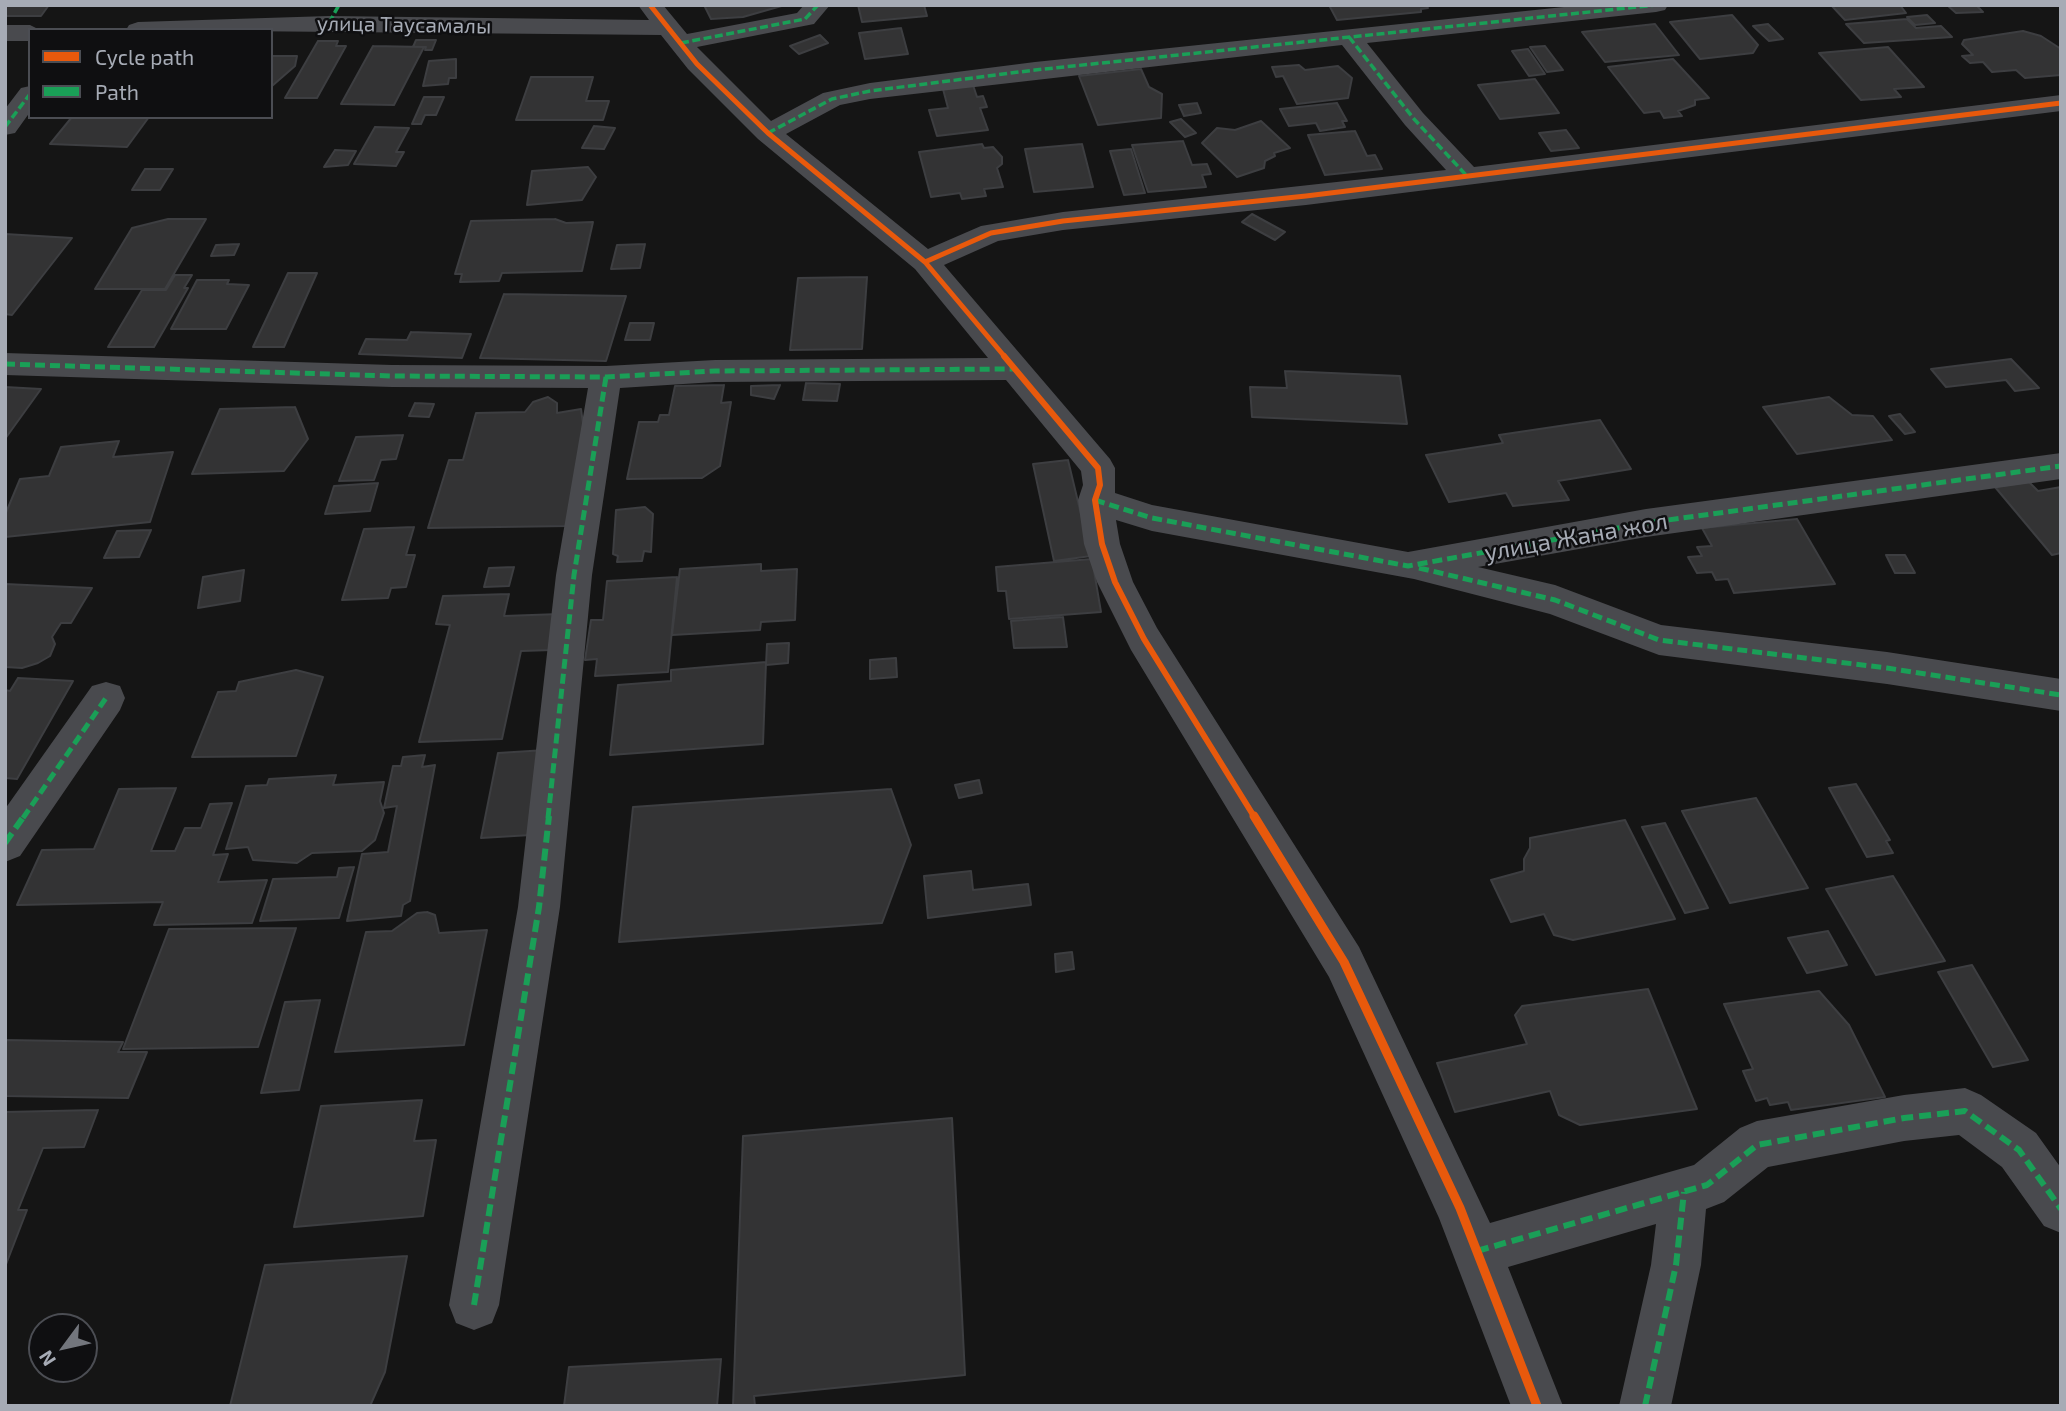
<!DOCTYPE html>
<html>
<head>
<meta charset="utf-8">
<style>
  body { margin:0 }
  #map { position:relative; width:2066px; height:1411px; overflow:hidden; background:#151515; font-family:"Exo 2",sans-serif }
  canvas { display:block }
  .frame { position:absolute; inset:0; border:7px solid #a6abb5; pointer-events:none }
  .legend { position:absolute; left:28px; top:28px; width:245px; height:91px; box-sizing:border-box; background:#0f0f11; border:2px solid #4b4d53; margin:0; padding:9px 12px; list-style:none; font-size:21px; color:#a6abb5 }
  .legend li { display:flex; align-items:center; gap:14px; height:35px }
  .legend b { width:35px; border:2px solid #4b4d53 }
  .north { position:absolute; left:28px; top:1313px; width:70px; height:70px; box-sizing:border-box; background:#0f0f11; border:2px solid #4b4d53; border-radius:50%; rotate:237deg; font-size:19px; font-weight:700; line-height:28px; text-align:center; color:#a6abb5 }
  .north::after { content:''; display:block; margin:auto; width:24px; height:32px; background:#73767d; clip-path:polygon(50% 0,100% 100%,50% 72%,0 100%) }
</style>
</head>
<body>
<div id="map">
<canvas width="2066" height="1411"></canvas>
<div class="frame"></div>
<ul class="legend">
<li><b style="height:9px;background:#e8590c"></b>Cycle path</li>
<li><b style="height:9px;background:#1a9f57"></b>Path</li>
</ul>
<div class="north">N</div>
</div>
<script>
const context = document.querySelector('canvas').getContext('2d');
context.lineJoin = 'round';
function fill(path, color) {
  context.fillStyle = color;
  context.fill(path, 'evenodd');
}
function poly(rows) {
  const path = new Path2D();
  for (const r of rows) {
    path.moveTo(r[0], r[1]);
    for (let i = 2; i < r.length; i += 2) path.lineTo(r[i], r[i + 1]);
  }
  return path;
}
function stroke(path, color, width, dash) {
  context.strokeStyle = color;
  context.lineWidth = width;
  context.lineCap = dash ? 'butt' : 'round';
  context.setLineDash(dash || []);
  context.stroke(path);
}
function write(font, color, halo, rows, align = 'center') {
  context.font = font + ' "Exo 2",sans-serif';
  context.lineWidth = 5;
  context.setLineDash([]);
  context.textBaseline = 'middle';
  context.strokeStyle = halo;
  context.fillStyle = color;
  for (const [text, x, y, turn = 0] of rows) {
    context.save();
    context.translate(x, y);
    context.rotate((+turn || 0) * Math.PI / 180);
    context.textAlign = isNaN(turn) ? turn : align;
    if (halo) context.strokeText(text, 0, 0);
    context.fillText(text, 0, 0);
    context.restore();
  }
}
const building = poly([
  [5,5,49,5,41,16,5,16,5,5],
  [704,5,785,5,743,17,711,19,704,5],
  [858,5,924,5,927,16,862,22,858,5],
  [1329,5,1426,5,1428,8,1421,9,1421,12,1337,20,1329,5],
  [1831,5,1900,5,1906,13,1845,20,1831,5],
  [1947,5,1976,5,1983,12,1956,13,1947,5],
  [1732,15,1758,45,1753,53,1700,59,1670,22,1732,15],
  [1927,15,1935,23,1915,25,1907,17,1927,15],
  [1907,19,1916,28,1941,26,1952,37,1864,43,1846,24,1907,19],
  [1655,24,1679,55,1605,62,1582,32,1655,24],
  [1768,24,1783,39,1769,41,1753,26,1768,24],
  [901,28,908,54,865,59,859,33,901,28],
  [2023,31,2041,36,2061,49,2061,75,2025,78,2016,70,1992,72,1983,62,1970,63,1962,56,1973,55,1962,44,1964,40,2023,31],
  [820,35,828,43,799,54,790,46,820,35],
  [416,40,436,40,432,50,425,50,426,47,413,47,416,40],
  [318,41,338,41,336,46,346,46,317,98,285,98,318,41],
  [373,46,424,47,394,105,341,104,373,46],
  [1545,46,1563,70,1547,72,1530,47,1545,46],
  [1888,47,1924,87,1894,89,1901,97,1861,100,1819,53,1888,47],
  [1528,49,1545,74,1529,76,1512,51,1528,49],
  [271,56,297,56,295,66,272,86,271,56],
  [456,59,456,78,449,78,448,84,423,86,429,61,456,59],
  [1673,59,1709,98,1695,100,1695,105,1678,111,1682,116,1664,118,1660,111,1644,113,1608,67,1673,59],
  [1299,65,1305,70,1338,66,1352,78,1348,98,1297,104,1283,76,1276,77,1272,67,1299,65],
  [1141,69,1149,87,1162,94,1161,118,1098,125,1079,76,1141,69],
  [531,77,593,77,586,101,609,101,603,120,516,120,531,77],
  [1535,79,1559,113,1500,119,1478,85,1535,79],
  [973,85,977,97,983,96,987,107,980,108,988,130,937,136,929,110,948,108,943,89,973,85],
  [424,97,444,97,436,115,425,115,421,124,412,124,424,97],
  [1197,103,1201,113,1184,116,1179,105,1197,103],
  [1337,103,1347,121,1342,121,1345,127,1320,131,1316,123,1289,126,1280,109,1337,103],
  [72,117,149,117,127,147,50,144,72,117],
  [1181,119,1196,133,1185,137,1170,122,1181,119],
  [1261,121,1290,148,1274,153,1275,156,1265,161,1264,168,1237,177,1202,143,1217,128,1235,130,1261,121],
  [594,126,615,128,604,149,582,148,594,126],
  [375,127,409,128,396,152,404,152,396,166,354,164,375,127],
  [1566,130,1579,148,1551,151,1539,133,1566,130],
  [1355,131,1367,156,1375,155,1382,169,1325,175,1308,135,1355,131],
  [1183,141,1192,165,1207,164,1211,174,1202,175,1206,187,1148,192,1132,145,1183,141],
  [982,144,984,148,993,147,1002,157,1002,164,997,168,1003,187,984,189,986,196,962,199,960,193,931,197,919,152,982,144],
  [1082,144,1093,187,1034,192,1025,149,1082,144],
  [1131,149,1145,193,1124,195,1110,151,1131,149],
  [335,150,356,151,348,165,324,167,335,150],
  [588,167,596,177,582,200,527,205,532,171,588,167],
  [145,169,173,169,160,190,132,190,145,169],
  [1252,214,1285,232,1275,240,1242,222,1252,214],
  [168,219,206,219,165,289,95,289,132,228,168,219],
  [555,219,566,223,593,222,582,271,502,273,499,281,460,282,462,274,455,274,471,221,555,219],
  [5,234,72,238,12,315,5,314,5,234],
  [239,244,234,255,211,256,216,245,239,244],
  [645,244,640,268,611,269,617,245,645,244],
  [288,273,317,273,284,347,253,347,288,273],
  [175,275,192,275,184,288,188,288,154,347,108,347,142,290,166,290,175,275],
  [867,277,862,349,790,350,798,278,867,277],
  [197,280,229,280,227,284,249,285,226,329,171,329,197,280],
  [504,294,626,296,606,361,480,358,504,294],
  [630,323,654,323,650,340,625,340,630,323],
  [411,332,471,334,462,358,359,354,366,339,407,340,411,332],
  [2011,359,2039,388,2015,391,2006,380,1946,387,1931,369,2011,359],
  [1285,371,1400,376,1407,424,1252,417,1250,387,1287,388,1285,371],
  [806,383,840,384,837,401,803,400,806,383],
  [724,385,721,403,731,402,720,466,702,478,627,479,639,422,658,422,660,415,669,415,675,386,724,385],
  [780,385,774,399,751,395,751,386,780,385],
  [5,387,41,389,5,439,5,387],
  [548,397,557,403,557,413,581,409,584,431,569,526,428,528,449,460,463,460,476,413,525,412,533,402,548,397],
  [1829,397,1852,415,1873,416,1892,440,1797,454,1763,407,1829,397],
  [415,403,434,404,429,417,409,416,415,403],
  [295,407,308,439,284,471,192,474,220,409,295,407],
  [1900,414,1915,432,1905,434,1889,416,1900,414],
  [1600,420,1631,469,1558,481,1569,500,1513,506,1506,493,1449,502,1426,455,1503,443,1499,435,1600,420],
  [403,435,396,459,381,460,374,480,339,481,356,437,403,435],
  [119,441,113,457,173,452,150,522,5,537,5,515,20,479,49,476,61,447,119,441],
  [1068,460,1091,556,1054,561,1033,464,1068,460],
  [2029,482,2038,491,2061,487,2061,553,2052,555,1995,487,2029,482],
  [378,483,370,511,325,514,334,486,378,483],
  [645,507,653,514,651,552,644,551,642,561,617,562,618,556,613,554,616,510,645,507],
  [1797,519,1835,584,1734,593,1728,579,1716,580,1712,572,1697,573,1688,557,1702,556,1697,547,1712,546,1702,528,1797,519],
  [414,527,406,555,415,555,406,587,391,588,388,598,342,600,364,529,414,527],
  [151,530,139,557,104,558,117,531,151,530],
  [1886,555,1905,555,1915,573,1895,573,1886,555],
  [1092,559,1101,612,1009,619,1006,591,998,591,996,567,1092,559],
  [761,564,761,571,797,569,795,620,761,622,760,630,672,635,680,569,761,564],
  [514,567,509,586,484,587,489,568,514,567],
  [244,570,240,601,198,608,203,577,244,570],
  [677,577,668,672,595,676,597,659,585,660,591,620,603,620,607,581,677,577],
  [5,584,92,588,71,623,61,623,52,637,55,644,50,656,38,663,22,668,5,667,5,584],
  [509,594,504,616,560,614,552,650,521,651,502,739,419,742,450,625,436,624,443,596,509,594],
  [1063,617,1067,647,1014,648,1011,621,1063,617],
  [789,643,788,663,766,665,767,644,789,643],
  [896,658,897,677,870,679,870,660,896,658],
  [766,662,763,744,610,755,618,685,671,681,671,670,766,662],
  [296,670,323,677,296,756,192,757,218,692,236,691,239,682,296,670],
  [18,678,73,681,17,779,5,778,5,690,10,691,18,678],
  [546,750,531,835,481,838,498,753,546,750],
  [425,755,422,767,435,765,410,901,403,905,401,916,347,921,362,854,388,852,397,806,384,808,393,766,401,766,403,757,425,755],
  [336,775,333,785,384,782,380,801,384,813,375,840,362,851,312,853,297,863,253,860,248,847,226,849,246,786,267,785,269,779,336,775],
  [979,780,982,793,959,798,955,785,979,780],
  [1856,784,1890,840,1886,841,1893,853,1867,857,1829,788,1856,784],
  [176,788,151,851,175,851,185,828,201,828,210,804,232,803,213,855,228,854,218,882,267,880,252,923,154,925,163,902,17,905,42,850,94,849,119,789,176,788],
  [891,789,911,845,882,923,619,942,633,807,891,789],
  [1756,798,1808,888,1730,903,1682,811,1756,798],
  [1625,820,1675,919,1573,940,1554,935,1544,914,1511,922,1491,880,1524,871,1524,859,1530,848,1530,838,1625,820],
  [1665,823,1708,908,1685,913,1642,827,1665,823],
  [354,867,339,918,260,921,273,879,337,877,339,868,354,867],
  [971,871,973,890,1028,884,1031,905,928,918,924,876,971,871],
  [1893,876,1945,961,1876,975,1826,889,1893,876],
  [427,912,435,915,439,933,487,930,464,1045,335,1052,366,932,392,931,417,913,427,912],
  [296,928,258,1047,123,1049,169,929,296,928],
  [1828,931,1847,965,1807,973,1788,938,1828,931],
  [1072,952,1074,969,1056,972,1055,954,1072,952],
  [1972,965,2028,1060,1993,1067,1938,972,1972,965],
  [1648,989,1697,1109,1580,1125,1559,1115,1550,1091,1455,1112,1437,1063,1527,1044,1515,1015,1522,1006,1648,989],
  [1819,991,1849,1025,1885,1097,1791,1110,1788,1102,1770,1105,1767,1098,1756,1101,1743,1071,1753,1069,1724,1004,1819,991],
  [320,1000,299,1090,261,1093,285,1002,320,1000],
  [5,1040,123,1042,118,1052,147,1052,128,1098,5,1096,5,1040],
  [422,1100,414,1141,436,1140,423,1216,294,1227,321,1106,422,1100],
  [98,1110,84,1147,43,1148,18,1210,27,1210,5,1267,5,1112,98,1110],
  [952,1118,965,1375,754,1396,755,1406,733,1406,743,1136,952,1118],
  [407,1256,385,1372,370,1406,230,1406,265,1265,407,1256],
  [721,1359,717,1406,564,1406,569,1367,721,1359]
]);
const minor = poly([
  [638,5,663,5,687,34,797,13,804,5,830,5,814,24,697,47,771,121,823,93,870,83,1035,62,1583,5,1668,5,1665,10,1656,12,1367,43,1423,113,1474,167,2061,95,2061,111,1306,205,1063,230,998,241,944,265,1110,459,1115,468,1115,493,1152,505,1408,552,1646,509,2061,453,2061,479,1646,537,1478,567,1555,585,1661,625,1887,652,2061,679,2061,711,1887,684,1659,655,1550,614,1414,579,1152,531,1116,520,1120,544,1133,582,1157,628,1359,947,1490,1223,1694,1165,1740,1128,1757,1121,1904,1095,1965,1088,1981,1095,2036,1133,2061,1168,2061,1233,2044,1226,2002,1167,1959,1135,1904,1141,1768,1167,1724,1202,1706,1209,1701,1265,1671,1406,1619,1406,1651,1265,1656,1224,1508,1267,1563,1406,1511,1406,1439,1218,1329,977,1131,650,1097,582,1084,544,1078,500,1083,485,1081,471,1006,380,715,382,620,388,592,575,560,907,499,1305,492,1323,474,1330,456,1323,449,1305,518,907,556,575,588,388,392,387,5,375,5,353,392,365,606,366,715,360,988,358,915,269,758,139,688,69,661,35,126,30,129,25,138,22,329,16,649,20,638,5],
  [1342,45,1405,125,1446,170,1063,212,981,226,928,249,786,134,840,105,870,99,1342,45],
  [5,25,30,25,40,30,30,30,30,41,5,41,5,25],
  [30,86,30,112,15,133,5,135,5,109,21,88,30,86],
  [106,682,120,686,125,698,120,710,20,856,5,862,5,809,92,686,106,682]
]);
const quietFar2 = poly([
  [329,23,339,5],
  [1349,37,1414,119,1466,175],
  [681,43,805,19,818,5],
  [5,127,30,94],
  [768,133,832,99,870,91,1035,70,1656,5]
]);
const quietFar1 = poly([
  [5,364,392,376,606,377,715,371,1013,369],
  [1095,500,1152,518,1408,566,1646,523,2061,466],
  [1419,568,1555,600,1659,640,1887,668,2061,695],
  [23,818,106,698],
  [548,818,574,575,606,377]
]);
const quiet = poly([
  [5,843,24,816],
  [1477,1251,1707,1185,1757,1145,1904,1118,1965,1111,2019,1150,2061,1209],
  [474,1305,539,907,549,816],
  [1645,1406,1676,1265,1684,1192]
]);
const cyclewayFar2 = poly([
  [650,5,697,64,768,133,925,262,1005,357],
  [925,262,991,233,1063,221,1306,196,2061,103]
]);
const cyclewayFar1 = poly([
  [1004,356,1098,468,1100,485,1095,500,1102,544,1115,582,1144,639,1255,818]
]);
const cycleway = poly([
  [1254,816,1344,962,1460,1208,1537,1406]
]);
const farStreetnames = [
  ["улица Таусамалы",404,25,1]
];
const streetNames = [
  ["улица Жана жол",1576,537,-10]
];
fill(building, '#333334');
stroke(building, '#3d3e41', 2);
fill(minor, '#494a4e');
stroke(quietFar2, '#1a9f57', 3.5, [8, 3.5]);
stroke(quietFar1, '#1a9f57', 5, [10, 5]);
stroke(quiet, '#1a9f57', 6, [12, 6]);
stroke(cyclewayFar2, '#e8590c', 5);
stroke(cyclewayFar1, '#e8590c', 6);
stroke(cycleway, '#e8590c', 9);
write('21px', '#a6abb5', '#0f0f11', farStreetnames);
write('24px', '#a6abb5', '#0f0f11', streetNames);
</script>
</body>
</html>
